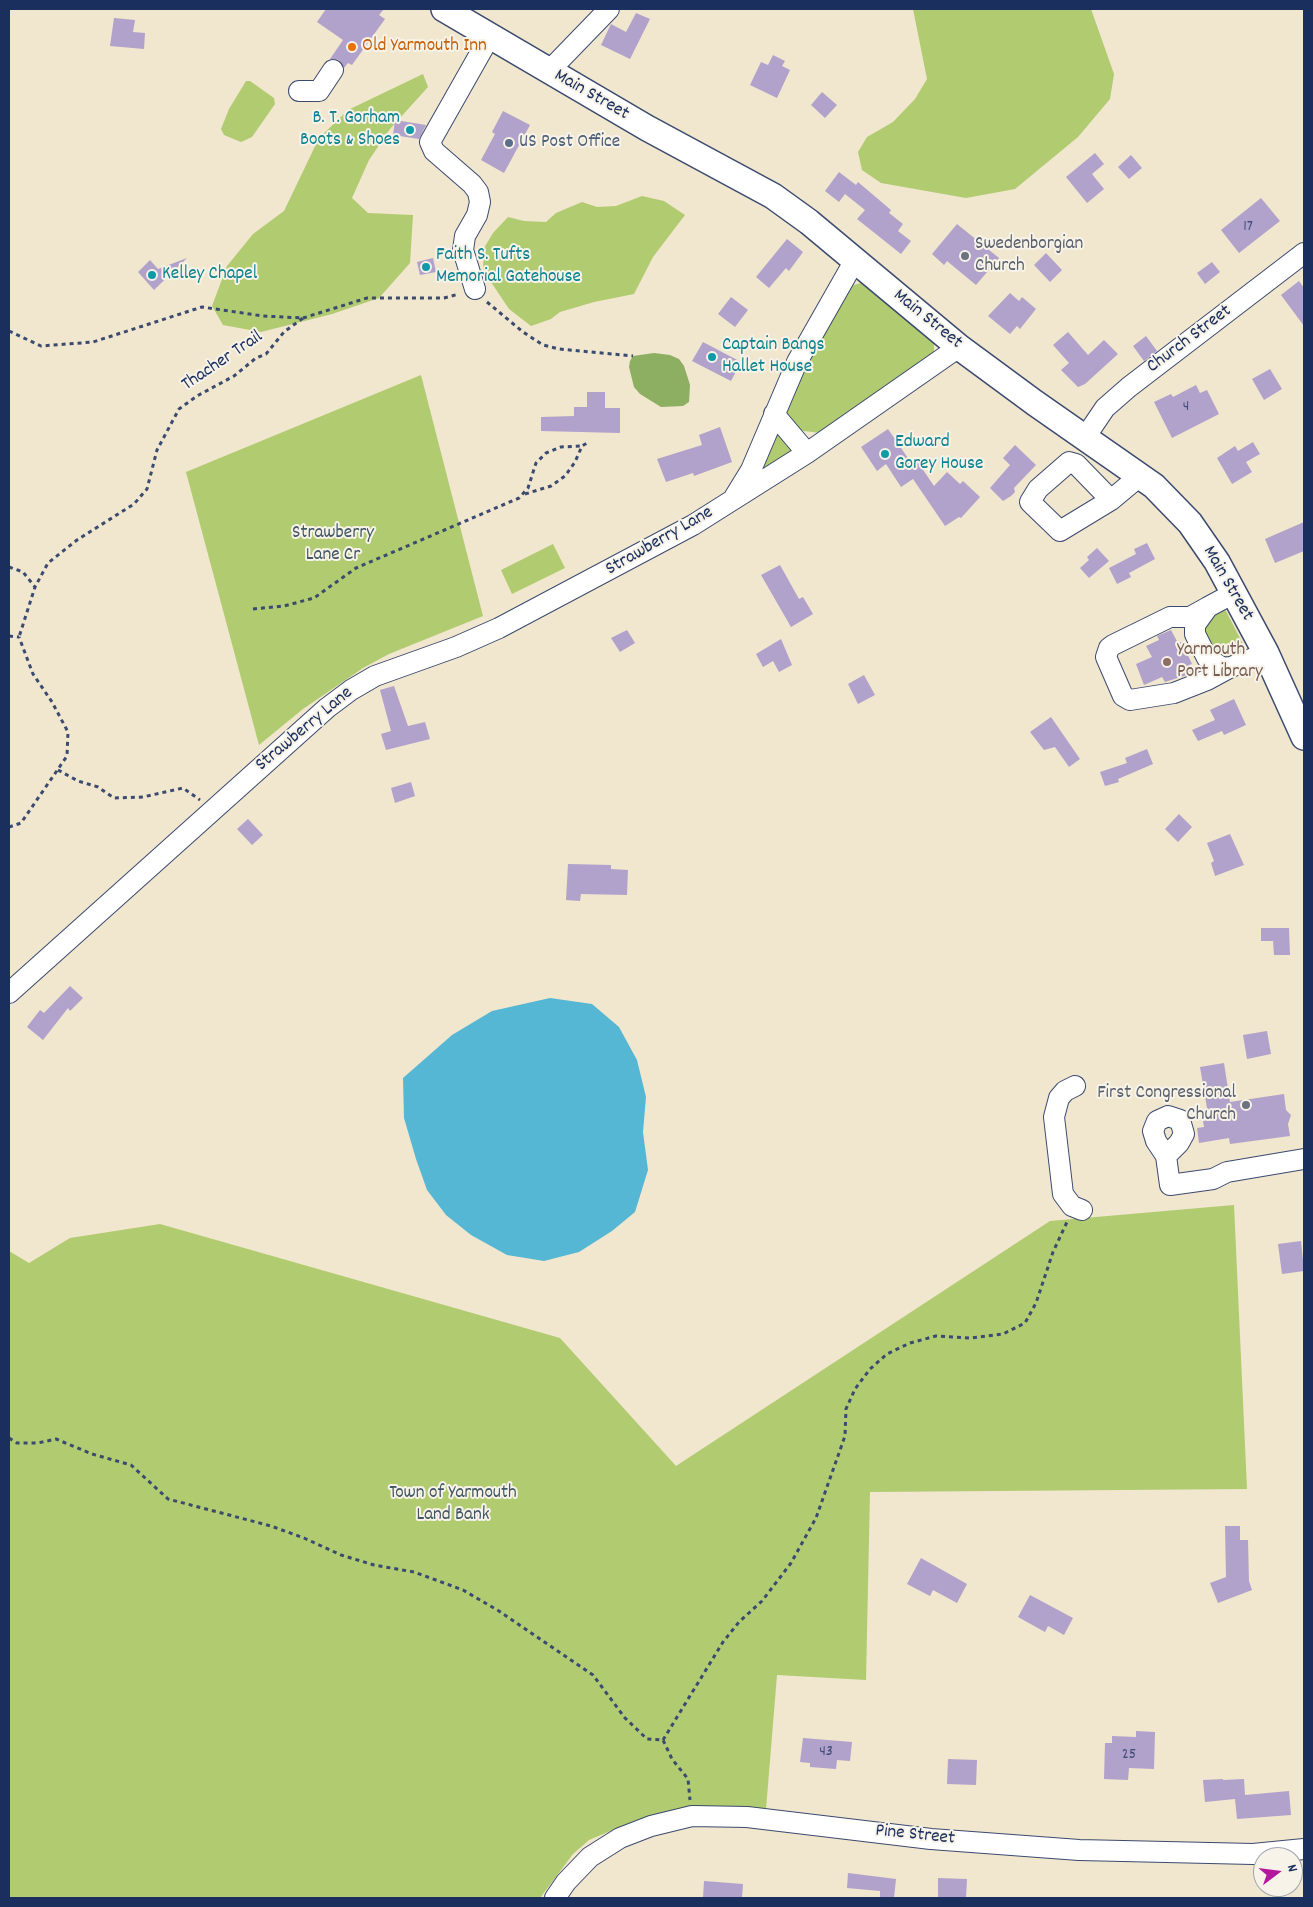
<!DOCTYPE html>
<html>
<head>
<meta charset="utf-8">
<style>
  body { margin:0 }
  #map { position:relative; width:1313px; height:1907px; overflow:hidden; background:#f1e6ce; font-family:Dekko,sans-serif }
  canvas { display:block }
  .frame { position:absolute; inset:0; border:10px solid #1b2f5e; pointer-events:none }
  .north { position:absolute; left:1253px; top:1847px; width:50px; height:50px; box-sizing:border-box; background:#f7f3e8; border:1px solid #9fa5b1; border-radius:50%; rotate:75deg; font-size:14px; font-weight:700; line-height:20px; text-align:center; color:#1b2f5e }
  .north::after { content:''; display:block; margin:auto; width:18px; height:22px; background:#b5179e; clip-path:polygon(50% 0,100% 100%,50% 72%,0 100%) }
</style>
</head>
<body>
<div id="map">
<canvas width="1313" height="1907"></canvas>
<div class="frame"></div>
<div class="north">N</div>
</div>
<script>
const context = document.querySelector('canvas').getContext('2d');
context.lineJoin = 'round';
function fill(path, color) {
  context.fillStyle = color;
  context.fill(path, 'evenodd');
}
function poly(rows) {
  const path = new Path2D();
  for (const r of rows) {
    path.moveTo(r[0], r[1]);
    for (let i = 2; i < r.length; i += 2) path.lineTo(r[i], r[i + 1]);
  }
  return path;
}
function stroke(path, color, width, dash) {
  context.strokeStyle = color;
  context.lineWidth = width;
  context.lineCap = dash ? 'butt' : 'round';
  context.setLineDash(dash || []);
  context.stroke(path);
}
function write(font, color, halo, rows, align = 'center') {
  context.font = font + ' Dekko,sans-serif';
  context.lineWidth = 4;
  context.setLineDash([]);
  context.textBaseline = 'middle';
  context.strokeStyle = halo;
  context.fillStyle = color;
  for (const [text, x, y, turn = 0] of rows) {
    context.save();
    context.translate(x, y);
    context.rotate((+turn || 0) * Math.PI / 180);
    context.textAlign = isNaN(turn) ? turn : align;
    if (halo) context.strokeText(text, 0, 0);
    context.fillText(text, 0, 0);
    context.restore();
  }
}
const green = poly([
  [913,9,1091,9,1114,74,1110,99,1078,137,1015,189,966,198,881,183,862,170,858,152,867,137,893,122,915,99,927,79],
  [423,74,428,87,390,129,369,160,352,198,368,213,413,215,410,263,379,298,332,314,261,332,223,325,212,306,227,266,253,234,284,211,319,138,348,110],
  [246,81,250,81,274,98,275,104,252,137,241,142,224,135,221,129,229,109],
  [642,196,664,201,685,215,653,257,634,294,594,302,560,312,551,319,531,326,509,309,483,270,484,248,493,233,508,217,524,221,546,222,556,213,582,202,597,207,616,206],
  [864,282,934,341,934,353,822,433,803,431,798,429,787,415,787,397,851,286],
  [421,375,483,616,389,654,363,668,303,709,259,745,186,472],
  [774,430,797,448,759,475],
  [553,544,565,568,512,594,501,570],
  [1225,609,1246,650,1228,659,1213,654,1201,629,1205,620],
  [1234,1205,1247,1489,870,1492,866,1680,777,1675,766,1809,662,1813,634,1821,589,1840,573,1854,540,1898,9,1898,9,1251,29,1263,70,1238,160,1224,560,1338,676,1466,1050,1221]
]);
const forest = poly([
  [654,353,670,355,679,359,684,366,690,385,689,402,683,406,661,407,640,394,634,387,629,367,630,361,633,356]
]);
const water = poly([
  [550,998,592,1004,619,1027,637,1060,646,1097,643,1132,648,1170,635,1212,612,1231,579,1252,544,1261,507,1255,471,1235,446,1215,427,1190,416,1159,404,1118,403,1078,452,1035,492,1011]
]);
const building = poly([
  [326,9,384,9,379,15,385,19,352,65,348,63,344,68,339,60,330,59,343,40,317,22],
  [636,13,650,19,630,59,601,45,611,24,626,32],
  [114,18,135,20,133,32,145,33,144,49,110,46],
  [773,55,785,61,782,66,790,70,777,98,750,85,761,62,768,65],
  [822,92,837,105,825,118,811,105],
  [503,111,530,125,504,173,481,160,495,134,492,132],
  [395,120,426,125,419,139,393,135],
  [1095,153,1104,164,1092,174,1104,189,1087,203,1066,177],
  [1131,155,1142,168,1129,179,1118,167],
  [839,172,856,185,858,182,891,210,889,213,903,224,898,231,911,241,901,254,857,219,865,210,845,194,839,202,825,191],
  [1261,198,1280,221,1239,253,1221,230],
  [957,224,999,258,976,285,947,261,944,265,932,254],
  [787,239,803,252,789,271,786,268,769,288,756,277],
  [1046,253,1062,270,1050,282,1034,265],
  [187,258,154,290,138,272,150,260,158,269],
  [433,258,436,272,420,275,417,262],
  [1212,262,1220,272,1205,284,1197,273],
  [1299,281,1304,288,1304,326,1281,295],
  [1010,293,1019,301,1022,297,1036,309,1020,329,1017,326,1010,334,988,316],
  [731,297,748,310,735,327,718,314],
  [1068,332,1088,355,1104,340,1118,354,1085,384,1078,387,1061,370,1069,363,1053,345],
  [1146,336,1157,351,1144,361,1133,346],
  [703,342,741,362,731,381,692,361],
  [1270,369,1282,389,1264,400,1252,379],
  [1196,385,1200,393,1207,390,1219,414,1172,438,1154,402,1171,394,1173,397],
  [587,392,605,392,605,408,620,408,620,433,541,431,541,417,574,416,574,407,587,407],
  [720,427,732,462,694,476,693,473,666,482,657,459,702,445,699,435],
  [888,429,912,464,917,461,934,486,947,472,960,484,963,481,980,497,961,518,959,517,945,526,913,479,901,487,886,464,877,471,861,447],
  [1253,442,1260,454,1246,462,1252,472,1232,484,1217,458,1235,446,1238,451],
  [1015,445,1036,465,1014,488,1015,492,1011,496,1003,501,990,488,1010,465,1003,458],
  [1304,522,1304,551,1275,563,1265,539],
  [1147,543,1155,559,1129,573,1131,577,1117,584,1109,568,1136,554,1134,549],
  [1097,548,1109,561,1089,578,1080,568,1089,560,1087,557],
  [780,565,799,599,803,597,813,614,791,627,761,575],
  [627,630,635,643,620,652,611,638],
  [1171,630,1178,643,1181,642,1184,647,1192,664,1189,665,1193,673,1165,682,1162,677,1144,685,1136,664,1152,657,1146,646,1159,640,1157,636],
  [781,639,792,665,779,672,773,661,763,667,756,654],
  [864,675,875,695,858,704,848,684],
  [394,686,408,726,425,722,430,739,386,750,381,734,391,731,380,690],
  [1234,699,1246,725,1224,735,1222,731,1198,741,1192,730,1215,720,1210,710],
  [1051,717,1080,759,1069,767,1055,747,1044,750,1030,732],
  [1147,749,1153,764,1118,779,1119,782,1105,786,1100,772,1127,763,1125,758],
  [411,782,415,796,395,803,391,788],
  [1179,814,1192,827,1178,842,1165,829],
  [248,819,263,835,252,845,237,829],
  [1230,834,1244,865,1215,876,1211,863,1214,861,1207,843],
  [568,864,611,865,611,869,628,870,627,895,581,894,580,901,566,900],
  [1261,928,1289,928,1290,955,1274,955,1273,941,1261,941],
  [70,986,83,998,70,1011,68,1008,43,1040,27,1027,40,1010,44,1013],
  [1267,1031,1271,1054,1247,1059,1243,1035],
  [1224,1063,1230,1102,1284,1094,1286,1110,1291,1115,1288,1124,1290,1136,1230,1144,1229,1138,1199,1143,1197,1128,1204,1127,1203,1121,1209,1120,1200,1067],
  [1301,1241,1304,1271,1282,1274,1278,1244],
  [1225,1526,1240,1526,1240,1540,1248,1540,1249,1581,1252,1590,1218,1603,1210,1583,1226,1577],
  [921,1558,967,1584,957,1603,933,1590,930,1596,907,1584],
  [1030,1595,1073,1618,1064,1635,1048,1626,1045,1632,1018,1617],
  [1136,1731,1155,1732,1154,1769,1129,1768,1128,1780,1104,1779,1105,1743,1112,1743,1112,1736,1136,1737],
  [803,1738,852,1742,850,1761,837,1760,836,1769,810,1767,810,1763,800,1762],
  [948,1759,977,1760,976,1785,947,1784],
  [1223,1779,1223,1780,1244,1779,1245,1795,1289,1791,1291,1815,1237,1819,1235,1799,1205,1802,1203,1780],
  [848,1873,896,1879,894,1898,880,1898,880,1891,847,1888],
  [938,1878,967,1879,966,1898,938,1898],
  [704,1881,743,1884,742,1898,703,1898]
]);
const path = poly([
  [487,302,523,332,543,345,559,349,633,356],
  [303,318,367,298,444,298,459,294],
  [9,331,41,346,93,342,202,307,263,316,303,318,284,332,266,354,256,358,234,376,197,396,179,409,157,450,147,489,134,504,77,540,48,563,35,587,19,637],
  [525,494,551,486,565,476,575,462,582,446,589,442],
  [9,567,23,572,35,587],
  [253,609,284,606,314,598,356,568,519,498,528,488,536,463,546,453,561,447,582,446],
  [9,636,19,637],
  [58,770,78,781,98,787,114,798,143,797,183,788,200,800],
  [9,827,21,823,67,756,68,732,52,702,33,674,19,637],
  [9,1438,17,1443,38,1443,56,1439,92,1454,131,1465,168,1499,271,1526,304,1538,341,1555,374,1565,414,1572,463,1590,499,1611,593,1675,625,1718,647,1739,663,1740,672,1759,688,1779,690,1800],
  [663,1740,723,1642,739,1622,762,1601,791,1563,816,1518,845,1436,846,1409,855,1389,870,1369,887,1354,910,1343,936,1336,970,1338,1003,1334,1025,1323,1036,1303,1053,1252,1067,1222]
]);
const minor = poly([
  [549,71,609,9],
  [299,91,319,91,333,70],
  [475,289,463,250,465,236,477,215,480,202,478,192,472,184,434,151,430,142,490,36],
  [774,414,807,453],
  [1086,436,1105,408,1129,387,1304,253],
  [735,496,751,470,797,362,855,260],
  [1111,500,1076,464,1069,462,1038,489,1030,502,1060,531,1111,500,1141,475],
  [1234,593,1208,607,1195,625,1195,634,1207,658,1223,668,1231,667,1266,653],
  [1208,607,1190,617,1170,617,1113,645,1109,648,1106,657,1123,696,1130,700,1174,693,1207,680,1231,667],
  [9,993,327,708,351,690,375,676,456,647,499,628,693,525,807,453,959,347],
  [1075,1086,1065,1091,1059,1098,1054,1117,1063,1194,1072,1206,1082,1210],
  [1168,1116,1180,1120,1184,1134,1179,1143,1166,1156,1156,1141,1153,1131,1157,1121,1168,1116],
  [1166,1156,1170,1185,1213,1179,1227,1172,1304,1159],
  [555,1898,566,1882,590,1857,620,1838,651,1826,692,1816,747,1817,931,1839,1079,1850,1253,1854,1304,1849]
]);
const major = poly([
  [444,9,647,128,773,196,809,222,959,347,1035,403,1154,486,1190,523,1217,562,1266,653,1304,737]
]);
const markers = [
  [352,47,5,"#e8710a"],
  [410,130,5,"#0f9aa8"],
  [509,143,5,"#5c6f8a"],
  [965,256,5,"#6b7280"],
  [426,267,5,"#0f9aa8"],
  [152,275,5,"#0f9aa8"],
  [712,357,5,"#0f9aa8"],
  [885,454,5,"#0f9aa8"],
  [1167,662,5,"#8d6e63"],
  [1246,1105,5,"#6b7280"]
];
const numberNames = [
  ["17",1248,228],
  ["4",1186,408],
  ["43",826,1753],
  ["25",1129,1756]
];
const foodNames = [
  ["Old Yarmouth Inn",362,47]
];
const streetNames = [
  ["Main Street",591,96,30],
  ["Main Street",927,320,39],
  ["Church Street",1190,340,-37],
  ["Thacher Trail",223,362,-34],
  ["Strawberry Lane",660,542,-30],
  ["Main Street",1227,584,60],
  ["Strawberry Lane",305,730,-40],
  ["Pine Street",915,1836,6]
];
const cultureNames = [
  ["B. T. Gorham",400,119,"right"],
  ["Boots & Shoes",400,141,"right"],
  ["Faith S. Tufts",436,256],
  ["Memorial Gatehouse",436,278],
  ["Kelley Chapel",162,275],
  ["Captain Bangs",722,346],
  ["Hallet House",722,368],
  ["Edward",895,443],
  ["Gorey House",895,465]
];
const serviceNames = [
  ["US Post Office",519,143]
];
const worshipNames = [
  ["Swedenborgian",975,245],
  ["Church",975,267],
  ["First Congressional",1236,1094,"right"],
  ["Church",1236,1116,"right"]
];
const parkNames = [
  ["Strawberry",333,534],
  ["Lane Cr",333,556],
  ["Town of Yarmouth",453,1494],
  ["Land Bank",453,1516]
];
const educationNames = [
  ["Yarmouth",1177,651],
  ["Port Library",1177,673]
];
fill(green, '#b1cb70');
fill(forest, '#8caf62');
fill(water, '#55b7d4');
fill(building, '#b1a2cb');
stroke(minor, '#3b4a6f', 22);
stroke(major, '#3b4a6f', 28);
stroke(path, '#3b4a6f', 3, [4, 4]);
stroke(minor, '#fff', 20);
stroke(major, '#fff', 25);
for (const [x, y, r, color] of markers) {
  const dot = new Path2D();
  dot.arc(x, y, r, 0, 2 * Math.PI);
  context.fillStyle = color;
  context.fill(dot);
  stroke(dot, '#f7f3e8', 2);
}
write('16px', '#404c79', null, numberNames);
write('19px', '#c56008', '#f7f3e8', foodNames, 'left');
write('19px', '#1b2f5e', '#f7f3e8', streetNames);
write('19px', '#0d838f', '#f7f3e8', cultureNames, 'left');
write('19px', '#4e5e75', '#f7f3e8', serviceNames, 'left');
write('19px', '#5b616d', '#f7f3e8', worshipNames, 'left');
write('19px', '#405662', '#f7f3e8', parkNames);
write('19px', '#785e54', '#f7f3e8', educationNames, 'left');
</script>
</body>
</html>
